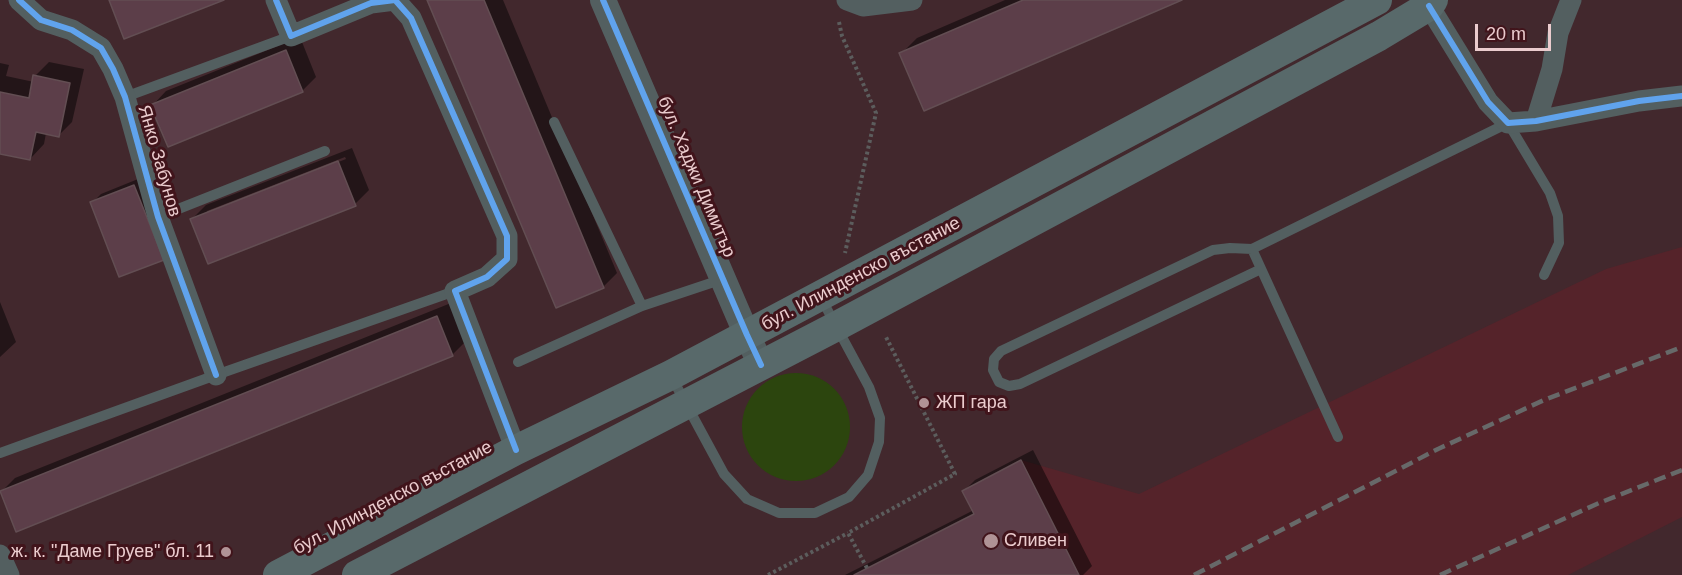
<!DOCTYPE html>
<html>
<head>
<meta charset="utf-8">
<style>
  body { margin:0 }
  #map { position:relative; width:1682px; height:575px; overflow:hidden; background:#42282d; font-family:Helvetica,sans-serif }
  canvas { display:block }
  .scale { position:absolute; left:1475px; top:24px; width:76px; height:27px; box-sizing:border-box; border:3px solid #ebccce; border-top:0; padding-left:8px; font-size:18px; line-height:21px; white-space:nowrap; color:#ebccce; -webkit-text-stroke:4px #41141b; paint-order:stroke }
</style>
</head>
<body>
<div id="map">
<canvas width="1682" height="575"></canvas>
<div class="scale">20 m</div>
</div>
<script>
const context = document.querySelector('canvas').getContext('2d');
context.lineJoin = 'round';
function fill(path, color) {
  context.fillStyle = color;
  context.fill(path, 'evenodd');
}
function poly(rows) {
  const path = new Path2D();
  for (const r of rows) {
    if (r.length === 3) {
      path.moveTo(r[0] + r[2], r[1]);
      path.arc(r[0], r[1], r[2], 0, 2 * Math.PI);
      continue;
    }
    path.moveTo(r[0], r[1]);
    for (let i = 2; i < r.length; i += 2) path.lineTo(r[i], r[i + 1]);
  }
  return path;
}
function stroke(path, color, width, dash) {
  context.strokeStyle = color;
  context.lineWidth = width;
  context.lineCap = dash ? 'butt' : 'round';
  context.setLineDash(dash || []);
  context.stroke(path);
}
function write(font, color, halo, rows, align = 'center') {
  context.font = font + ' Helvetica,sans-serif';
  context.lineWidth = 6;
  context.setLineDash([]);
  context.textBaseline = 'middle';
  context.strokeStyle = halo;
  context.fillStyle = color;
  for (const [text, x, y, turn = 0] of rows) {
    context.save();
    context.translate(x, y);
    context.rotate((+turn || 0) * Math.PI / 180);
    context.textAlign = isNaN(turn) ? turn : align;
    if (halo) context.strokeText(text, 0, 0);
    context.fillText(text, 0, 0);
    context.restore();
  }
}
const built = poly([
  [1682,247,1682,517,1568,575,854,575,974,514,962,491,1021,460,1139,494,1606,269]
]);
const green = poly([
  [796,427,54]
]);
const shadow = poly([
  [429,0,503,0,617,273,603,287],
  [1005,0,1178,0,901,54,917,38],
  [300,37,316,77,302,91,152,106,166,91],
  [49,62,84,69,72,122,58,136,46,133,44,144,30,159,0,152,0,63,9,65,6,76,34,82,35,76],
  [352,148,369,190,355,204,192,219,206,205],
  [345,157,346,159,207,214,207,211],
  [143,177,163,259,92,203,101,194],
  [0,302,16,342,0,357],
  [451,303,466,341,452,355,1,492,15,478],
  [1033,450,1092,566,1083,575,845,575,974,510,964,491,975,480]
]);
const building = poly([
  [109,0,224,0,124,39,109,0],
  [427,0,484,0,604,288,556,308,427,0],
  [1023,0,1182,0,924,111,899,53,1023,0],
  [286,50,303,92,168,147,150,105,286,50],
  [33,75,70,83,59,137,36,132,30,160,0,154,0,92,29,98,33,75],
  [338,161,356,206,208,264,190,219,338,161],
  [134,185,164,260,119,277,90,202,134,185],
  [437,316,453,356,16,532,0,491,437,316],
  [1021,460,1079,575,854,575,974,514,962,491,1021,460]
]);
const path = poly([
  [839,22,842,36,876,113,845,253],
  [867,568,848,533,955,474,886,337],
  [768,575,848,533]
]);
const service = poly([
  [125,97,291,36],
  [554,122,642,306],
  [158,217,325,151],
  [1252,249,1338,437],
  [1261,269,1020,384,1009,386,999,382,993,370,994,359,1001,351,1213,250,1230,248,1252,249,1508,123,1550,193,1558,216,1559,243,1544,275],
  [518,362,642,306,723,279],
  [671,376,724,474,747,499,779,513,815,513,849,497,868,475,879,442,880,418,869,387,821,298],
  [0,453,216,375,455,291]
]);
const minor = poly([
  [19,0,41,20,72,30,101,48,113,69,125,97,158,217,216,375],
  [276,0,291,36,371,3,395,0,411,18,507,236,507,259,487,277,455,291,516,450],
  [847,0,863,6,912,0],
  [1429,6,1488,102,1508,123,1536,121,1639,101,1682,96],
  [1536,121,1552,69,1558,33,1571,0],
  [0,555,9,575]
]);
const tertiary = poly([
  [603,0,747,335,761,365]
]);
const secondary = poly([
  [278,575,516,450,671,375,1377,0],
  [357,575,835,327,1379,36,1429,6,1433,0]
]);
const rail = poly([
  [1194,575,1438,449,1544,400,1682,347],
  [1440,575,1599,503,1682,470]
]);
const cycleway = poly([
  [19,0,41,20,72,30,101,48,113,69,125,97,158,217,216,375],
  [276,0,291,36,371,3,395,0,411,18,507,236,507,259,487,277,455,291,516,450],
  [603,0,747,335,761,365],
  [1429,6,1488,102,1508,123,1536,121,1639,101,1682,96]
]);
const markers = [
  [924,403,6,"#b09396"],
  [991,541,8,"#b09396"],
  [226,552,6,"#b09396"]
];
const streetNames = [
  ["Янко Забунов",159,161,74],
  ["бул. Хаджи Димитър",696,177,67],
  ["бул. Илинденско въстание",861,274,-28],
  ["бул. Илинденско въстание",393,498,-28]
];
const poiNames = [
  ["ЖП гара",936,403],
  ["Сливен",1004,541],
  ["ж. к. \"Даме Груев\" бл. 11",214,552,"right"]
];
fill(built, '#55232a');
fill(green, '#2c450e');
fill(shadow, '#0007');
fill(building, '#5c3e49');
stroke(building, '#634e53', 1.5);
stroke(path, '#5c5d5d', 4, [3, 3]);
stroke(service, '#535f60', 10);
stroke(minor, '#535f60', 21);
stroke(tertiary, '#535f60', 26);
stroke(secondary, '#58696a', 30);
stroke(rail, '#676969', 4.5, [12, 6]);
stroke(cycleway, '#60a3ed', 6);
for (const [x, y, r, color] of markers) {
  const dot = new Path2D();
  dot.arc(x, y, r, 0, 2 * Math.PI);
  context.fillStyle = color;
  context.fill(dot);
  stroke(dot, '#41141b', 2);
}
write('18px', '#ebccce', '#41141b', streetNames);
write('18px', '#ebccce', '#41141b', poiNames, 'left');
</script>
</body>
</html>
